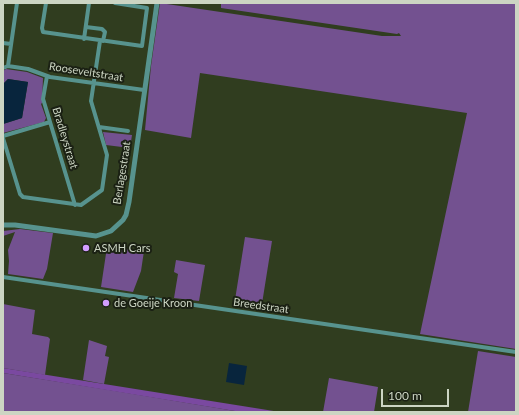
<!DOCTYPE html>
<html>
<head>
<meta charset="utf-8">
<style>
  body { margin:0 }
  #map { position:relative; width:519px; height:415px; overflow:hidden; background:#303d1f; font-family:Lato,sans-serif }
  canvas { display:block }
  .frame { position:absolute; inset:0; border:4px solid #ccd5c3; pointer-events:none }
  .scale { position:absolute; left:381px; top:389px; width:68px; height:18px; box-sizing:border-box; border:2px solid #ccd5c3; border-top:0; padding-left:5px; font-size:12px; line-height:14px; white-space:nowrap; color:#ccd5c3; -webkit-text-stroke:3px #1b2114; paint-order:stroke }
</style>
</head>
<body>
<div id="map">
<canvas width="519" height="415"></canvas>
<div class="frame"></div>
<div class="scale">100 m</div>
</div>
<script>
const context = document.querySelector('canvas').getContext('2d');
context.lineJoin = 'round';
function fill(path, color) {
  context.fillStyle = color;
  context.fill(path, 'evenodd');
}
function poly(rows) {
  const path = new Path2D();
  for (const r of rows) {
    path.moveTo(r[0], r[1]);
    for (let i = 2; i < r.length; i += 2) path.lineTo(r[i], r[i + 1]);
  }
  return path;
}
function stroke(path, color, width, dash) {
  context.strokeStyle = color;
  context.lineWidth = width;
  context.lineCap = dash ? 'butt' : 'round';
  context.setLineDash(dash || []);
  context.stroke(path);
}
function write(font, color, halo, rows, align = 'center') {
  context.font = font + ' Lato,sans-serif';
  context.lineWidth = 4;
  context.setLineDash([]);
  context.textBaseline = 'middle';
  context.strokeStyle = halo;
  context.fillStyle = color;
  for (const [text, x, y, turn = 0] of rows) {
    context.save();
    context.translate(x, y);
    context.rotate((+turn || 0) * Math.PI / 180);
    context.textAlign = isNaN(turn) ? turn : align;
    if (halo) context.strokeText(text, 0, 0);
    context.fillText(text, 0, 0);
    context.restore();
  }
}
const green = poly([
  [160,3,382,36,401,36,399,33,397,34,221,8,221,3,516,3,516,349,420,334,467,113,200,73,191,138,145,130,151,66],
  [6,69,27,72,43,78,42,103,41,104,46,118,44,122,3,133,3,124,22,118,28,82,8,79,3,84,3,71],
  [103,132,132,135,130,148,106,145],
  [20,229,53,233,47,269,43,279,8,274,9,261,8,250,15,232,3,236,3,231],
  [245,237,272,241,261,310,234,306],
  [107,247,144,251,141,271,133,292,101,287],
  [176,260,205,265,199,301,174,298,178,274,174,272],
  [3,304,35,310,32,334,48,337,50,339,45,375,3,368],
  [89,340,107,346,105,356,109,357,104,384,83,380],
  [478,351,516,357,516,412,468,412],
  [3,373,109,390,241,412,3,412],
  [329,378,378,387,374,412,323,412]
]);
const forest = poly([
  [3,368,104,384,280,412,241,412,3,373]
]);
const water = poly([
  [8,79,28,82,22,118,3,124,3,84],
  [229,363,247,366,244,385,226,382]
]);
const minor = poly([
  [46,3,42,28,43,32,142,46,147,8,115,3],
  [86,27,102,29,105,32,103,41],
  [84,39,89,3],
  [3,43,11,44],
  [8,66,17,3],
  [3,68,8,66,28,69,50,77,144,90],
  [47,76,43,99,44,102,75,205],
  [99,127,128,131],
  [3,136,50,122],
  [3,138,20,194,23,197,81,205,102,190,107,155,91,101,100,41],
  [3,277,516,352]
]);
const tertiary = poly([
  [3,225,15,225,96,236,111,231,123,220,126,215,129,202,157,3]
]);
const markers = [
  [86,248,4,"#d19dfe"],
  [106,303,4,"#d19dfe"]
];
const streetNames = [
  ["Rooseveltstraat",86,72,9],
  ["Bradleystraat",65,138,73],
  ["Berlagestraat",122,173,-81],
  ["Breedstraat",261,306,8]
];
const poiNames = [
  ["ASMH Cars",94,248],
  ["de Goeije Kroon",114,303]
];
fill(green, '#735190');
fill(forest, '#7a49a0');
fill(water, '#08253d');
stroke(minor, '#57938e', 4);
stroke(tertiary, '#57938e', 5);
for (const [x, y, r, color] of markers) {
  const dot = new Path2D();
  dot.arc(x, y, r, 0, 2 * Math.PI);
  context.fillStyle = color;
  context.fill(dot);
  stroke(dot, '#1b2114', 1.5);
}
write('11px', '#ccd5c3', '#1b2114', streetNames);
write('11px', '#ccd5c3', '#1b2114', poiNames, 'left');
</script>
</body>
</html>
